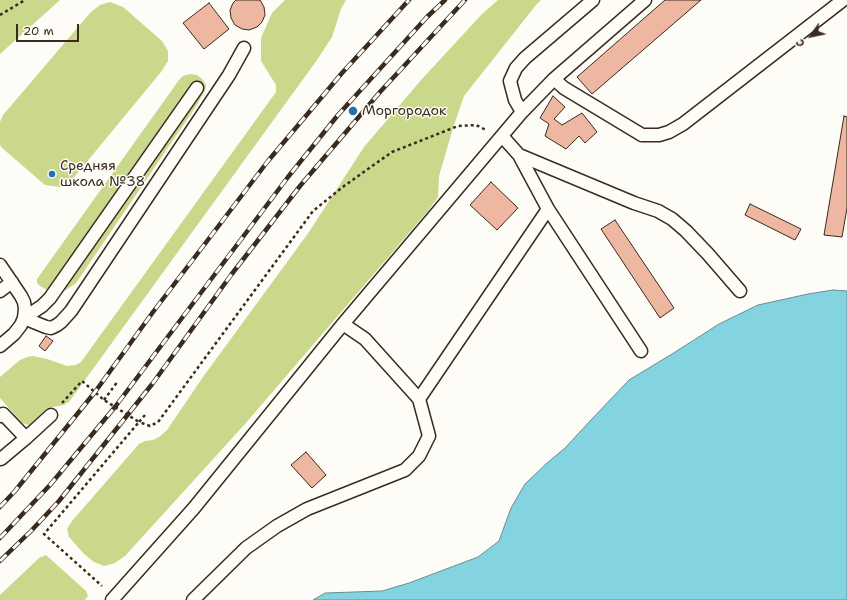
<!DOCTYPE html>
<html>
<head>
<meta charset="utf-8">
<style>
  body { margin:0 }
  #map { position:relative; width:847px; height:600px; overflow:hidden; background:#fdfcf7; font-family:"Shantell Sans",sans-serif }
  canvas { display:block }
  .north { position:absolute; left:791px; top:16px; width:40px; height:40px; -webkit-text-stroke:3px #fdfcf7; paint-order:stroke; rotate:237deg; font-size:11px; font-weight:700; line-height:16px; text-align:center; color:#3b2a1e }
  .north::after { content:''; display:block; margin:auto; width:14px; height:18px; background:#3b2a1e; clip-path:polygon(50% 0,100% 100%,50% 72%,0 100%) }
  .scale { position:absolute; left:16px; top:24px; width:63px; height:18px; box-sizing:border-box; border:2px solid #3b2a1e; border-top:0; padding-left:5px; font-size:12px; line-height:14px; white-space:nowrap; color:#3b2a1e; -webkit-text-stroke:3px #fdfcf7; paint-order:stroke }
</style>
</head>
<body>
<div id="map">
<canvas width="847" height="600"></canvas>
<div class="north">С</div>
<div class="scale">20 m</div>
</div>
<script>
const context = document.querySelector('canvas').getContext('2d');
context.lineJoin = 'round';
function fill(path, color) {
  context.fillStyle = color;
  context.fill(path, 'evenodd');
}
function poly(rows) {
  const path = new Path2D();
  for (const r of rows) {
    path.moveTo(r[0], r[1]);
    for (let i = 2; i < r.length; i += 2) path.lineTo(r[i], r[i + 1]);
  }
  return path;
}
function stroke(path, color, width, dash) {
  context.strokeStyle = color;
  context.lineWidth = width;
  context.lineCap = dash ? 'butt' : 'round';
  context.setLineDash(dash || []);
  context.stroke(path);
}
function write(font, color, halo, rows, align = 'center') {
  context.font = font + ' "Shantell Sans",sans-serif';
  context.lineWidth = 3;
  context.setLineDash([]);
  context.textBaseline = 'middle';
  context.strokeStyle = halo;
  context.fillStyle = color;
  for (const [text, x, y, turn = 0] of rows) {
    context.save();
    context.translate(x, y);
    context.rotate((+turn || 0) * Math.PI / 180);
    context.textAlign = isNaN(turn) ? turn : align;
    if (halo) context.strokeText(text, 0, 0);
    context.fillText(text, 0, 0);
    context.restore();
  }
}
const green = poly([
  [0,0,60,0,0,54],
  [285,0,346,0,341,9,332,37,317,60,69,402,64,405,47,408,29,425,22,423,0,398,0,377,20,360,27,357,33,356,47,359,67,366,76,365,81,362,276,92,276,85,261,61,261,38,272,13],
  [498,0,541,0,536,5,464,96,453,128,439,176,438,197,427,212,245,424,125,556,115,563,104,566,94,562,84,554,69,537,67,529,72,521,139,444,145,441,153,440,159,437,167,430,203,377,309,232,364,147,422,79,482,14],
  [110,2,123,7,162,41,168,51,168,61,161,72,71,181,60,187,45,185,1,147,0,144,0,122,3,115,90,13,100,5],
  [190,74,197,75,202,79,206,85,205,90,197,105,76,283,66,290,57,291,47,290,40,286,37,283,37,279,179,80,183,76],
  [46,555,86,591,88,596,85,600,0,600,0,595,39,558]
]);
const water = poly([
  [833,290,847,291,847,600,313,600,325,593,382,591,409,583,478,557,499,541,511,508,525,484,547,463,565,448,591,420,629,380,672,354,719,324,758,305,808,294,833,290]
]);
const building = poly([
  [236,0,260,0,264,7,265,15,262,22,257,27,249,30,242,29,235,25,231,18,230,10,233,3,236,0],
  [665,0,701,0,592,94,577,77,665,0],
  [209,3,229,29,204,49,183,23,209,3],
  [553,96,565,107,554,119,562,125,582,113,597,132,585,143,579,136,566,149,545,136,549,124,540,118,553,96],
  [844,116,847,117,847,208,842,237,824,235,844,116],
  [491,182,518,208,497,230,470,205,491,182],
  [750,204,801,229,795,240,745,215,750,204],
  [615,220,674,308,660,318,601,229,615,220],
  [46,336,53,341,45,351,39,346,46,336],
  [306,452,326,475,312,488,291,465,306,452]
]);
const path = poly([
  [0,15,25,0],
  [104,400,118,381],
  [62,403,82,381,104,400,139,422,44,534,102,586],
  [145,415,139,422,150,426,158,422,313,211,344,186,392,152,458,126,476,125,486,130]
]);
const lane = poly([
  [554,79,564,88,642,135,659,135,669,132,683,124,843,0],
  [522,112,515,100,510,81,516,68,525,58,593,0],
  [502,136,519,155,548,209,641,351],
  [519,155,634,203,658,211,672,219,686,231,708,254,740,291],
  [0,265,21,296,24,302,25,309,24,318,21,325,14,334,0,346],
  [0,291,12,282],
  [24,318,46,327,51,328,57,325,61,322,71,311,229,75,244,48],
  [24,318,42,306,50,298,197,88],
  [343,324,365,339,419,399],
  [0,416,3,414,26,438],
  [1,459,26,438,51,415],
  [112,600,194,508,343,324,522,112,554,79,645,0],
  [193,600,246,548,277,526,307,509,405,470,419,456,429,436,419,399,548,209]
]);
const rail = poly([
  [0,507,15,491,95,392,153,312,268,161,342,73,409,0],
  [0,538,50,485,115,407,288,177,338,115,427,17,445,0],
  [0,561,31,531,59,501,153,383,231,275,300,186,380,92,465,0]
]);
const markers = [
  [353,111,5,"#1f6fb2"],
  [52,174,4,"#1f6fb2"]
];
const poiNames = [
  ["Моргородок",362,111],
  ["Средняя",60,166],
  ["школа №38",60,182]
];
fill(green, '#c9d88b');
fill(water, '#84d3e1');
stroke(water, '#678f93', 1);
fill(building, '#edb7a1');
stroke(building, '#3b2a1e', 1);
stroke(lane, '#3b2a1e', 15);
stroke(path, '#3b2a1e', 2.5, [3, 3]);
stroke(lane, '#fdfcf7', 12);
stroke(rail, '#3b2a1e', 4.5);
stroke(rail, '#fdfcf7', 3, [9]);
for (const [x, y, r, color] of markers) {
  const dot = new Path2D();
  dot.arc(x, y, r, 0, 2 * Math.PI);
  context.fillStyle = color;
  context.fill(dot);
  stroke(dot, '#fdfcf7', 1.5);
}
write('14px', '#3b2a1e', '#fdfcf7', poiNames, 'left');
</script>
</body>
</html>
